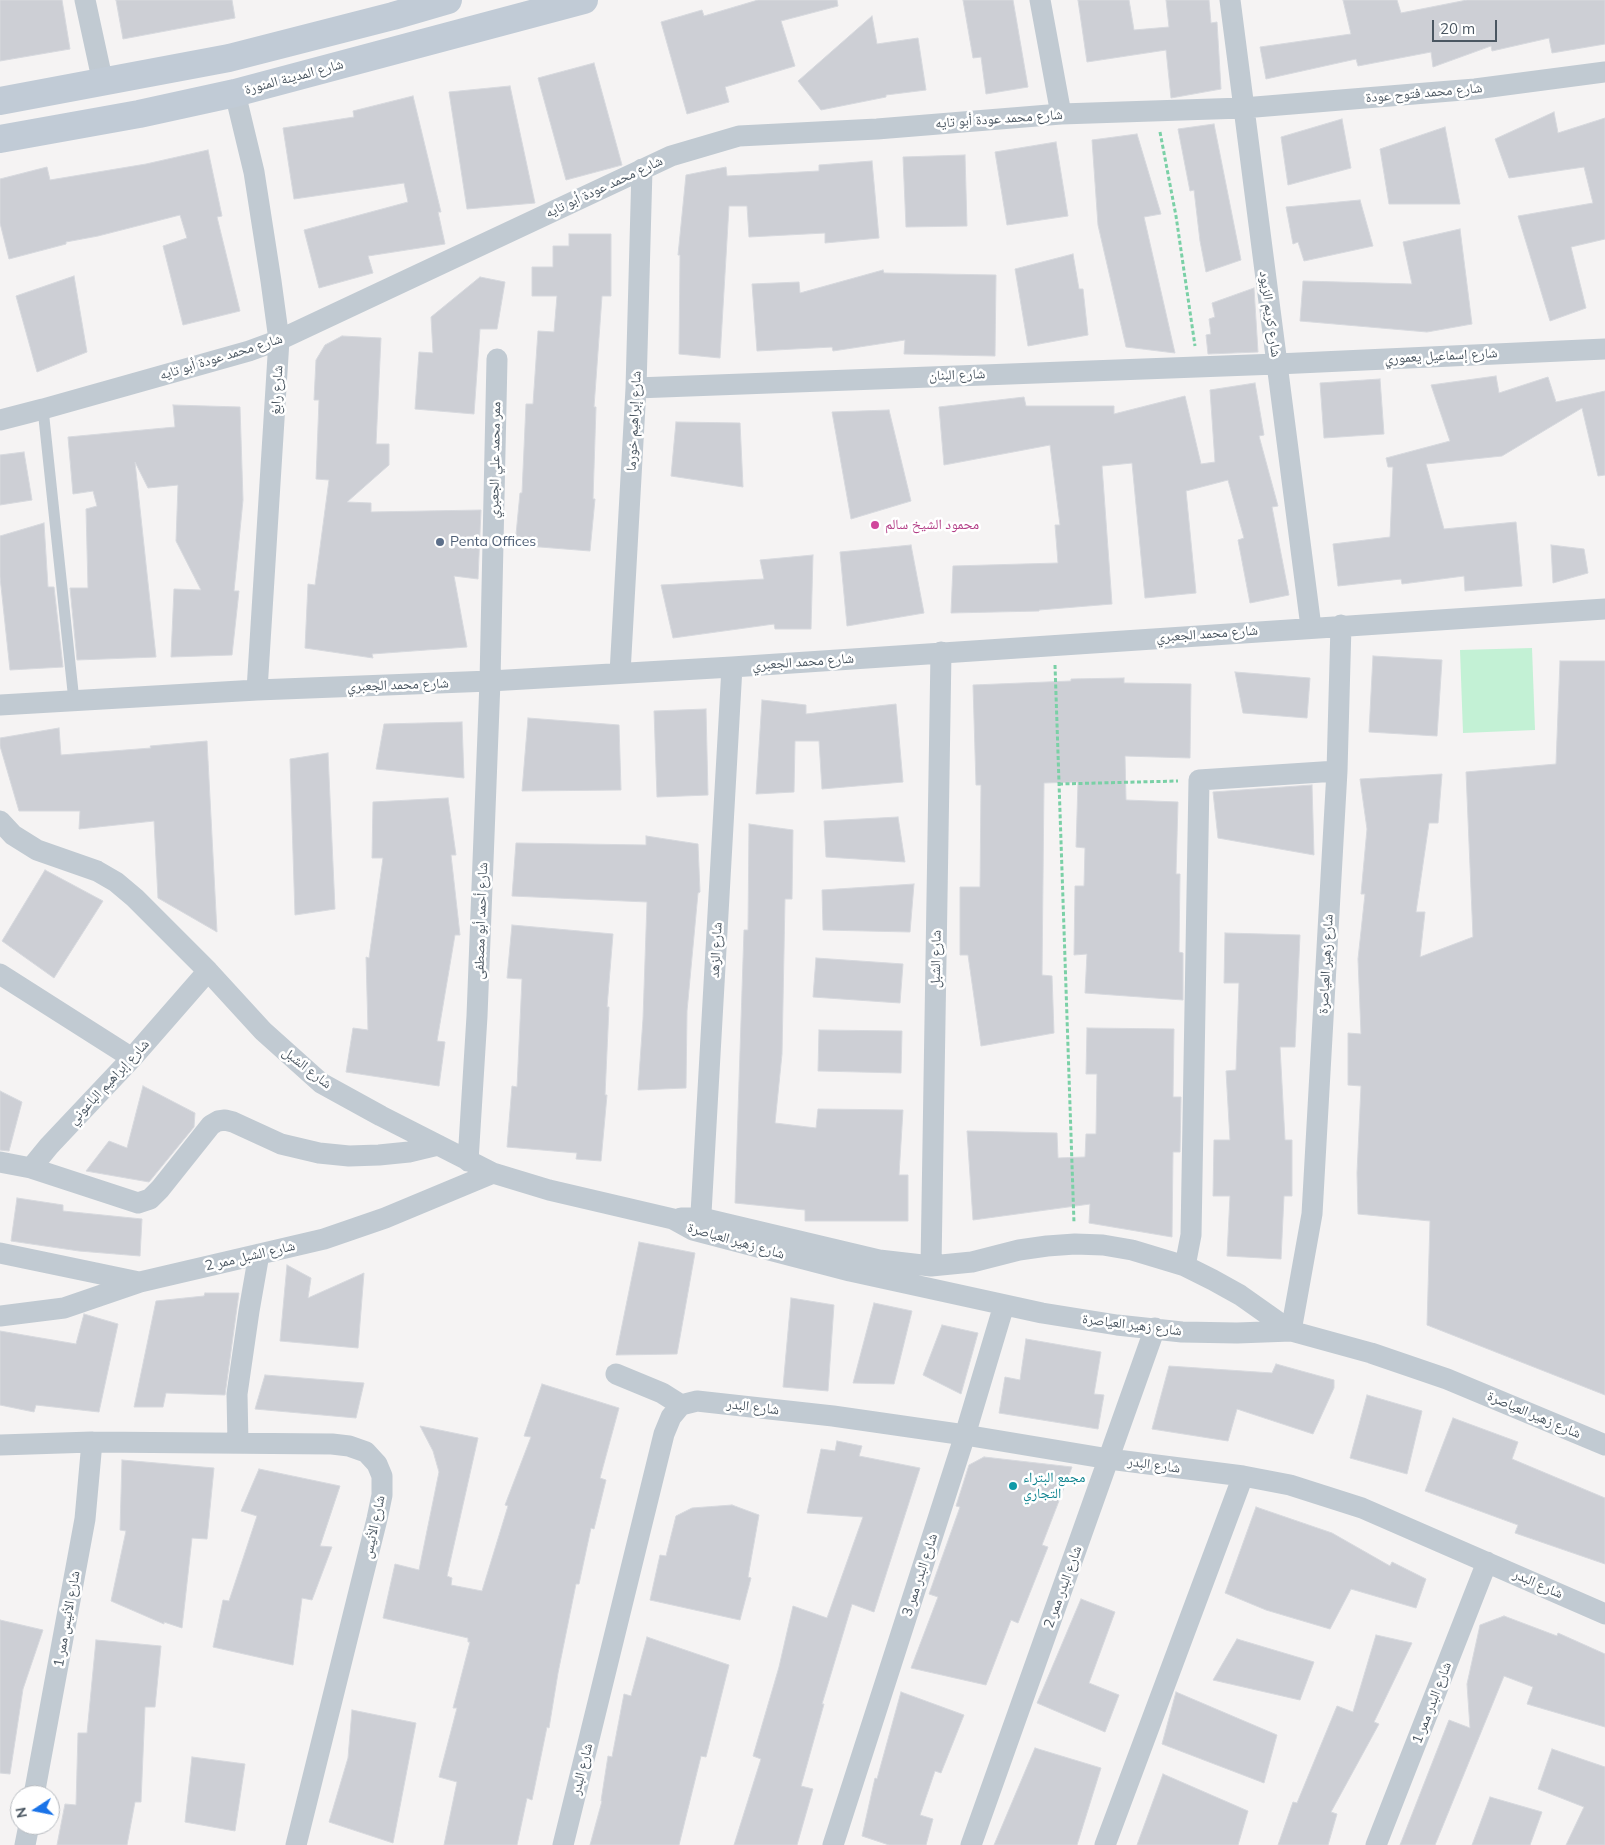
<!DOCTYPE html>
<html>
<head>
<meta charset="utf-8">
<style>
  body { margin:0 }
  #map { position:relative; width:1605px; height:1845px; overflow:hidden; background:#f5f3f3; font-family:Mulish,sans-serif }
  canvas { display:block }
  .north { position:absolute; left:10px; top:1785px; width:50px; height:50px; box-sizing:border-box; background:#fff; border:1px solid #b7bbc0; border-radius:50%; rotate:259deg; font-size:14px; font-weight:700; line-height:20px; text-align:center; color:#4a5661 }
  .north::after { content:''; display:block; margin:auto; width:18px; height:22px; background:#1a73e8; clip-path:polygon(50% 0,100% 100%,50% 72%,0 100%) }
  .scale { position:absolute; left:1432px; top:20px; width:65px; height:22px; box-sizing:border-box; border:2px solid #4a5661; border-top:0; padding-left:6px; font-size:15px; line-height:18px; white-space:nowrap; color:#4a5661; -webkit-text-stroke:4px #fff; paint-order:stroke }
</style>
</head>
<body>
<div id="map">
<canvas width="1605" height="1845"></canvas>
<div class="north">N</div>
<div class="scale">20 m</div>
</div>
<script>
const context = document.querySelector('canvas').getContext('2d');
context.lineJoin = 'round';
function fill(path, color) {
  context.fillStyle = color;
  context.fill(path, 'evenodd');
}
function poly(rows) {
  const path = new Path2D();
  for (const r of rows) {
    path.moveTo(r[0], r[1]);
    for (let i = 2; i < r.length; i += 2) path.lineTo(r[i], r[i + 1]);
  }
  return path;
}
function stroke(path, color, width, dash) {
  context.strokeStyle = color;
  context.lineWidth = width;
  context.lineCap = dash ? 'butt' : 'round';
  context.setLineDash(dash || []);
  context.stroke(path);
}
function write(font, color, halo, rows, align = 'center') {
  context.font = font + ' Mulish,"Noto Naskh Arabic",sans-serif';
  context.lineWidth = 5;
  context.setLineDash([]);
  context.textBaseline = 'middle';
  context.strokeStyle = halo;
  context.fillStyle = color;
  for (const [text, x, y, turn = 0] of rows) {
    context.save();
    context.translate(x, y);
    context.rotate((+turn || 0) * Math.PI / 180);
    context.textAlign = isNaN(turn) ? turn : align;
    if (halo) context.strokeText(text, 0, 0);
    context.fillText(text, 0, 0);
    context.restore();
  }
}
const green = poly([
  [1532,648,1535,730,1463,733,1460,650]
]);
const building = poly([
  [0,0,62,0,70,49,0,61,0,0],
  [116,0,232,0,235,18,123,39,116,0],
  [758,0,837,0,838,6,781,21,795,66,725,87,729,102,687,114,661,22,702,10,704,16,758,0],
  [963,0,1013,0,1028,87,986,94,981,57,973,58,963,0],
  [1078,0,1129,0,1134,30,1169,27,1166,0,1209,0,1211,23,1217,22,1221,89,1171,98,1166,50,1087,62,1078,0],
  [1343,0,1397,0,1401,13,1467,0,1605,0,1605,44,1552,53,1549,38,1492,51,1491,46,1433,67,1431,52,1358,66,1356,59,1266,79,1260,47,1351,34,1343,0],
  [872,16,877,44,918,38,926,90,886,95,886,97,821,110,798,81,872,16],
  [594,63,622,165,566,180,538,78,594,63],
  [510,86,535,203,467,209,449,92,510,86],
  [413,96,441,212,438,212,445,244,368,256,373,273,319,288,304,230,408,202,404,183,294,199,283,128,354,117,353,111,413,96],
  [1554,112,1558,133,1605,118,1605,239,1571,247,1586,308,1550,321,1518,216,1593,203,1584,167,1509,178,1495,139,1554,112],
  [1342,119,1351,168,1288,185,1281,137,1342,119],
  [1214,124,1241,260,1206,272,1200,241,1194,190,1190,191,1178,129,1214,124],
  [1445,127,1460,204,1389,204,1380,149,1445,127],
  [1137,134,1161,214,1144,217,1175,353,1126,347,1098,225,1092,140,1137,134],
  [1056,142,1068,216,1007,225,995,152,1056,142],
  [208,150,222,216,217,217,240,311,183,325,163,246,187,238,180,215,98,236,66,242,66,244,9,259,0,223,0,179,47,167,50,180,146,164,208,150],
  [965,155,967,226,906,227,903,157,965,155],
  [872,161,879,238,825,243,825,233,749,237,747,206,729,206,720,358,679,354,680,255,678,255,686,175,726,167,727,176,819,171,819,165,872,161],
  [1360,200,1373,246,1304,261,1298,242,1293,244,1286,207,1360,200],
  [1460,229,1472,324,1427,332,1300,321,1303,281,1412,284,1403,242,1460,229],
  [569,234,611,234,611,296,602,296,594,407,596,407,593,499,595,499,590,551,515,545,520,493,522,493,526,404,533,404,538,331,554,332,557,296,532,296,532,267,553,267,553,246,569,246,569,234],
  [1073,254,1079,289,1083,289,1088,335,1028,346,1015,269,1073,254],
  [883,270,884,273,996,275,995,356,904,354,905,340,833,351,832,347,757,351,752,284,799,282,800,293,883,270],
  [74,276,87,352,37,372,16,296,74,276],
  [480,277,505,282,497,329,480,329,474,414,415,409,419,352,433,353,431,317,480,277],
  [1254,288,1258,352,1208,354,1206,335,1211,334,1209,319,1215,317,1212,303,1254,288],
  [342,336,381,338,376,444,389,444,389,465,347,502,371,503,371,512,481,510,478,579,454,576,467,647,372,654,373,658,305,648,308,584,315,585,329,480,316,479,319,400,314,400,316,360,325,345,342,336],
  [1496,376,1499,393,1548,377,1556,402,1605,391,1605,475,1598,476,1582,408,1502,456,1426,464,1444,529,1516,522,1522,586,1465,591,1464,576,1402,584,1401,579,1338,586,1333,544,1390,537,1393,467,1388,467,1386,458,1450,441,1431,385,1496,376],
  [1380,379,1384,434,1324,438,1320,383,1380,379],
  [1255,383,1264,435,1259,436,1278,506,1272,507,1289,595,1250,603,1238,540,1244,538,1228,480,1186,491,1196,593,1145,598,1132,463,1102,466,1112,604,1039,610,1039,611,951,613,953,566,1058,563,1055,525,1060,525,1050,445,944,465,939,407,1024,397,1026,406,1114,406,1114,414,1185,396,1201,464,1215,462,1210,390,1255,383],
  [173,405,240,407,243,500,234,591,239,591,232,655,171,657,174,589,201,590,176,541,178,485,148,488,135,462,156,657,77,660,70,588,88,588,86,509,97,506,93,491,73,494,68,437,175,427,173,405],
  [889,410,911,501,851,519,832,412,889,410],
  [676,422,740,423,743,487,671,476,676,422],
  [24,452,32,500,0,505,0,455,24,452],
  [44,523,48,587,54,587,63,667,10,670,0,577,0,536,44,523],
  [911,545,924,613,847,626,840,552,911,545],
  [1551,545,1584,549,1588,573,1553,583,1551,545],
  [813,555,811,629,775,629,774,624,673,638,661,585,764,579,760,560,813,555],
  [1373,656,1442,660,1437,736,1369,732,1373,656],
  [1560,661,1605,661,1605,1395,1427,1325,1430,1221,1358,1214,1357,1173,1361,1086,1348,1085,1348,1033,1361,1034,1358,959,1365,894,1361,894,1367,829,1360,779,1442,774,1438,823,1429,823,1416,912,1425,912,1420,957,1473,937,1466,772,1556,764,1560,661],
  [1235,672,1310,678,1307,718,1243,713,1235,672],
  [1124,678,1124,683,1191,684,1190,758,1125,756,1126,800,1178,802,1176,874,1180,874,1179,952,1183,953,1183,1000,1085,993,1087,954,1074,955,1075,886,1084,886,1085,848,1076,847,1078,782,1044,783,1042,975,1052,976,1054,1033,981,1046,968,955,960,955,960,887,980,887,981,785,976,785,973,685,1071,681,1071,679,1124,678],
  [762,700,806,705,806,714,896,704,903,782,822,789,819,741,795,741,794,792,756,794,762,700],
  [706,709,708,795,657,797,654,711,706,709],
  [528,718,619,725,621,790,522,791,528,718],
  [462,722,464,778,376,769,384,724,462,722],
  [59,728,61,755,151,748,150,746,207,741,217,932,158,898,154,821,79,829,80,811,19,811,0,746,0,738,59,728],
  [328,753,335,909,295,915,290,759,328,753],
  [1312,785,1314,855,1218,838,1213,792,1312,785],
  [448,798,456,855,451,855,460,935,455,935,437,1041,445,1042,439,1086,346,1072,353,1028,368,1030,366,957,369,958,383,858,372,858,373,802,448,798],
  [898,817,905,862,826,857,824,821,898,817],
  [749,824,793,830,792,899,785,899,782,1054,775,1123,816,1128,818,1109,903,1110,899,1175,908,1175,908,1221,805,1221,805,1210,735,1203,744,930,748,930,749,824],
  [646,836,698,844,700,892,698,893,687,1011,686,1088,638,1090,643,1019,647,902,512,896,516,843,646,845,646,836],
  [45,870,103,901,54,978,2,941,45,870],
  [914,884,910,932,823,930,822,890,914,884],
  [512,925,613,934,607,1007,609,1007,605,1095,607,1095,601,1161,576,1159,577,1153,507,1147,512,1086,517,1087,522,979,507,978,512,925],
  [1225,933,1300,935,1295,1047,1280,1047,1285,1140,1292,1140,1292,1196,1284,1196,1281,1259,1227,1256,1230,1196,1213,1196,1214,1140,1230,1140,1226,1071,1236,1070,1239,983,1224,983,1225,933],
  [816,958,903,964,900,1003,813,997,816,958],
  [1087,1028,1174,1029,1173,1097,1181,1097,1180,1152,1173,1152,1172,1237,1089,1223,1090,1204,973,1220,967,1131,1057,1133,1058,1158,1085,1157,1086,1134,1096,1134,1097,1074,1086,1074,1087,1028],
  [819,1030,902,1031,901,1073,818,1071,819,1030],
  [143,1086,195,1113,194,1127,149,1182,86,1171,109,1141,127,1148,143,1086],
  [0,1091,22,1102,9,1151,0,1150,0,1091],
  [17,1198,63,1205,63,1211,142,1219,140,1256,79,1251,11,1241,17,1198],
  [639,1242,695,1253,677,1354,616,1355,639,1242],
  [287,1265,311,1278,308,1298,364,1273,358,1348,280,1341,287,1265],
  [205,1293,239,1293,225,1395,166,1393,163,1407,134,1407,156,1301,204,1296,205,1293],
  [791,1298,834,1305,828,1391,783,1387,791,1298],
  [874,1303,912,1311,894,1384,853,1383,874,1303],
  [84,1314,118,1324,99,1412,36,1405,34,1412,0,1405,0,1331,76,1344,84,1314],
  [942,1325,978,1333,961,1394,923,1375,942,1325],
  [1026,1339,1101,1352,1094,1394,1104,1395,1098,1429,999,1413,1005,1377,1020,1380,1026,1339],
  [1276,1364,1334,1380,1334,1388,1313,1434,1237,1409,1228,1441,1152,1429,1169,1366,1272,1373,1276,1364],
  [265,1375,364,1383,356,1418,255,1409,265,1375],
  [542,1384,619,1408,600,1478,606,1480,594,1529,591,1528,579,1584,576,1584,558,1673,549,1728,547,1727,532,1800,527,1798,517,1845,444,1845,457,1782,439,1777,457,1708,453,1708,470,1642,468,1642,468,1638,383,1618,395,1564,419,1570,439,1472,433,1451,420,1426,478,1438,447,1576,452,1578,451,1585,482,1591,508,1506,505,1505,531,1437,524,1436,542,1384],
  [1367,1395,1422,1411,1407,1474,1350,1458,1367,1395],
  [1453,1418,1518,1442,1512,1459,1605,1498,1605,1564,1515,1533,1518,1525,1425,1491,1453,1418],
  [837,1441,862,1446,859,1456,920,1468,874,1612,852,1604,822,1704,824,1704,801,1786,813,1789,797,1845,734,1845,761,1759,753,1756,779,1667,793,1606,827,1618,863,1517,807,1513,821,1449,835,1451,837,1441],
  [984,1457,1072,1467,1042,1545,1048,1547,1018,1623,1011,1620,986,1685,911,1668,938,1597,929,1594,960,1507,956,1506,969,1465,984,1457],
  [122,1460,214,1468,207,1539,192,1538,182,1628,164,1622,164,1624,111,1601,126,1531,120,1530,122,1460],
  [259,1469,340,1486,320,1546,332,1547,312,1600,302,1598,293,1665,213,1647,223,1600,229,1601,257,1516,241,1511,259,1469],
  [732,1505,759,1515,748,1577,751,1578,740,1620,650,1600,660,1555,666,1556,676,1516,692,1508,732,1505],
  [1256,1507,1332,1533,1390,1566,1392,1562,1426,1579,1416,1608,1351,1589,1330,1629,1266,1610,1225,1593,1256,1507],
  [1081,1599,1115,1612,1089,1683,1119,1695,1105,1732,1037,1703,1081,1599],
  [1504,1616,1557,1636,1558,1633,1605,1654,1605,1727,1527,1704,1533,1687,1504,1676,1435,1845,1400,1845,1449,1720,1470,1728,1467,1684,1480,1625,1504,1616],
  [0,1620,43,1630,23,1689,10,1774,0,1773,0,1620],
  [1376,1635,1412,1643,1374,1722,1379,1724,1331,1812,1337,1814,1328,1845,1278,1845,1293,1802,1297,1803,1337,1706,1353,1712,1376,1635],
  [647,1637,729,1665,706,1757,701,1756,679,1845,590,1845,602,1801,601,1801,608,1756,612,1757,624,1694,631,1696,647,1637],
  [1237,1639,1314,1662,1300,1700,1213,1680,1237,1639],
  [96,1640,161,1646,155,1707,145,1707,141,1802,135,1802,127,1845,57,1845,65,1804,76,1805,78,1733,87,1733,96,1640],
  [901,1692,964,1715,941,1773,935,1771,920,1815,933,1819,926,1845,889,1845,862,1836,875,1778,877,1779,901,1692],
  [1176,1692,1277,1735,1264,1783,1162,1744,1176,1692],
  [352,1710,416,1723,393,1843,329,1822,348,1758,352,1710],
  [1035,1748,1101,1768,1077,1845,994,1845,1035,1748],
  [1552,1749,1605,1767,1605,1845,1566,1845,1584,1807,1538,1789,1552,1749],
  [192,1757,245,1764,235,1831,185,1822,192,1757],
  [1163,1774,1248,1811,1238,1845,1137,1845,1163,1774],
  [1490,1797,1542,1812,1530,1845,1472,1845,1490,1797]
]);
const path = poly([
  [1160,132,1176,216,1195,346],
  [1055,665,1074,1223],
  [1059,784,1178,781]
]);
const lane = poly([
  [43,409,74,701]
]);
const street = poly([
  [85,0,103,83],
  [1040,0,1061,114],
  [1230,0,1311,627],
  [235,93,254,172,271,281,279,340,257,690],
  [636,388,1277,364,1605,349],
  [0,420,43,409,249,351,279,340,671,156,739,136,877,129,1061,114,1243,108,1475,89,1605,72],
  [620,673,636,388,642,169],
  [0,705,257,690,490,681,732,667,1605,609],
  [0,821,13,835,37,850,97,871,116,882,135,898,208,971,263,1031,321,1083,381,1116,493,1173,549,1190,673,1219,693,1230,781,1253,850,1271,1042,1313,1117,1325,1182,1332,1237,1333,1291,1331,1371,1353,1447,1379,1605,1445],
  [0,974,132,1058],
  [468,1161,477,1016,490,681,497,359],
  [0,1162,31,1168,49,1146,132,1058,208,971],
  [31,1168,138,1203,150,1199,160,1189,211,1125,218,1121,225,1120,233,1122,281,1144,319,1153,349,1156,379,1155,409,1152,438,1145],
  [681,1218,702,1218,879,1260,931,1266,972,1262,1019,1250,1047,1246,1075,1244,1103,1245,1132,1250,1185,1266,1213,1280,1240,1295,1291,1331,1312,1214,1337,771,1341,625],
  [700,1231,732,667],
  [0,1253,139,1282],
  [931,1266,941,652],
  [1185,1266,1191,1235,1199,780,1337,771],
  [0,1316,64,1308,140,1282,324,1239,385,1218,493,1173],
  [616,1374,662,1393,681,1405],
  [238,1443,237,1394,249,1311,259,1254],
  [0,1445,92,1442,332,1444,349,1446,366,1452,377,1464,382,1476,382,1495,377,1519,296,1845],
  [34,1795,85,1519,92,1442],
  [25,1845,29,1825],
  [563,1845,664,1434,671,1417,681,1405,697,1401,833,1416,965,1435,1109,1459,1243,1476,1290,1485,1362,1508,1605,1614],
  [833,1845,965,1435,1004,1305],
  [971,1845,1155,1328],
  [1105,1845,1243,1476],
  [1376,1845,1487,1562]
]);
const secondary = poly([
  [0,101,229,58,393,16,448,0],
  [0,139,139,114,235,93,584,0]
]);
const markers = [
  [875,525,5,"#d1479c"],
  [440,542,5,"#5c6f8a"],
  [1013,1486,5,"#0f9aa8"]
];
const streetNames = [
  ["شارع المدينة المنورة",294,77,-15],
  ["شارع محمد فتوح عودة",1424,93,-5],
  ["شارع محمد عودة أبو تايه",999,119,-4],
  ["شارع محمد عودة أبو تايه",604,187,-25],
  ["شارع كريم الزيود",1270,314,82],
  ["شارع إسماعيل يعموري",1441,356,-3],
  ["شارع محمد عودة أبو تايه",221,357,-17],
  ["شارع البنان",957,375,-2],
  ["شارع رابغ",277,390,-87],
  ["شارع إبراهيم خورما",634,421,-87],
  ["ممر محمد علي الجعبري",495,460,-89],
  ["شارع محمد الجعبري",1207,634,-4],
  ["شارع محمد الجعبري",803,662,-4],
  ["شارع محمد الجعبري",398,685,-2],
  ["شارع أحمد أبو مصطفى",481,921,-88],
  ["شارع الزهد",716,950,-87],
  ["شارع الشبل",936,959,-89],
  ["شارع زهير العياصرة",1326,964,-87],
  ["شارع الشبل",307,1068,38],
  ["شارع إبراهيم الباعوني",109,1082,-47],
  ["شارع زهير العياصرة",736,1241,16],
  ["شارع الشبل ممر 2",250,1256,-13],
  ["شارع زهير العياصرة",1132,1325,7],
  ["شارع البدر",753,1407,7],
  ["شارع زهير العياصرة",1534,1415,23],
  ["شارع البدر",1154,1465,8],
  ["شارع الأنيس",374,1527,-78],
  ["شارع البدر ممر 3",920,1575,-72],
  ["شارع البدر",1538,1584,24],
  ["شارع البدر ممر 2",1063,1587,-70],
  ["شارع الأنيس ممر 1",67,1619,-80],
  ["شارع البدر ممر 1",1432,1703,-69],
  ["شارع البدر",582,1769,-76]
];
const hotelNames = [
  ["محمود الشيخ سالم",885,525]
];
const serviceNames = [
  ["Penta Offices",450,542]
];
const cultureNames = [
  ["مجمع البتراء",1023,1478],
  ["التجاري",1023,1494]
];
fill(green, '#c3f1d5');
fill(building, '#cdcfd5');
stroke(building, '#d7d9de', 1);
stroke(path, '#7ad0a6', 3, [4, 2.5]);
stroke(lane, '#c1cad2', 11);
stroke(street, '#c1cad2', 21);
stroke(secondary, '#c1cbd6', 28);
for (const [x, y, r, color] of markers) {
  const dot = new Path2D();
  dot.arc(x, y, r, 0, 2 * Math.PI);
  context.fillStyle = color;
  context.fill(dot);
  stroke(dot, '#fff', 2);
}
write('14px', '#4a5661', '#fff', streetNames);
write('14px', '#b23c85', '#fff', hotelNames, 'left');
write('14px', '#4e5e75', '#fff', serviceNames, 'left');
write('14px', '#0d838f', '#fff', cultureNames, 'left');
</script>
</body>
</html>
